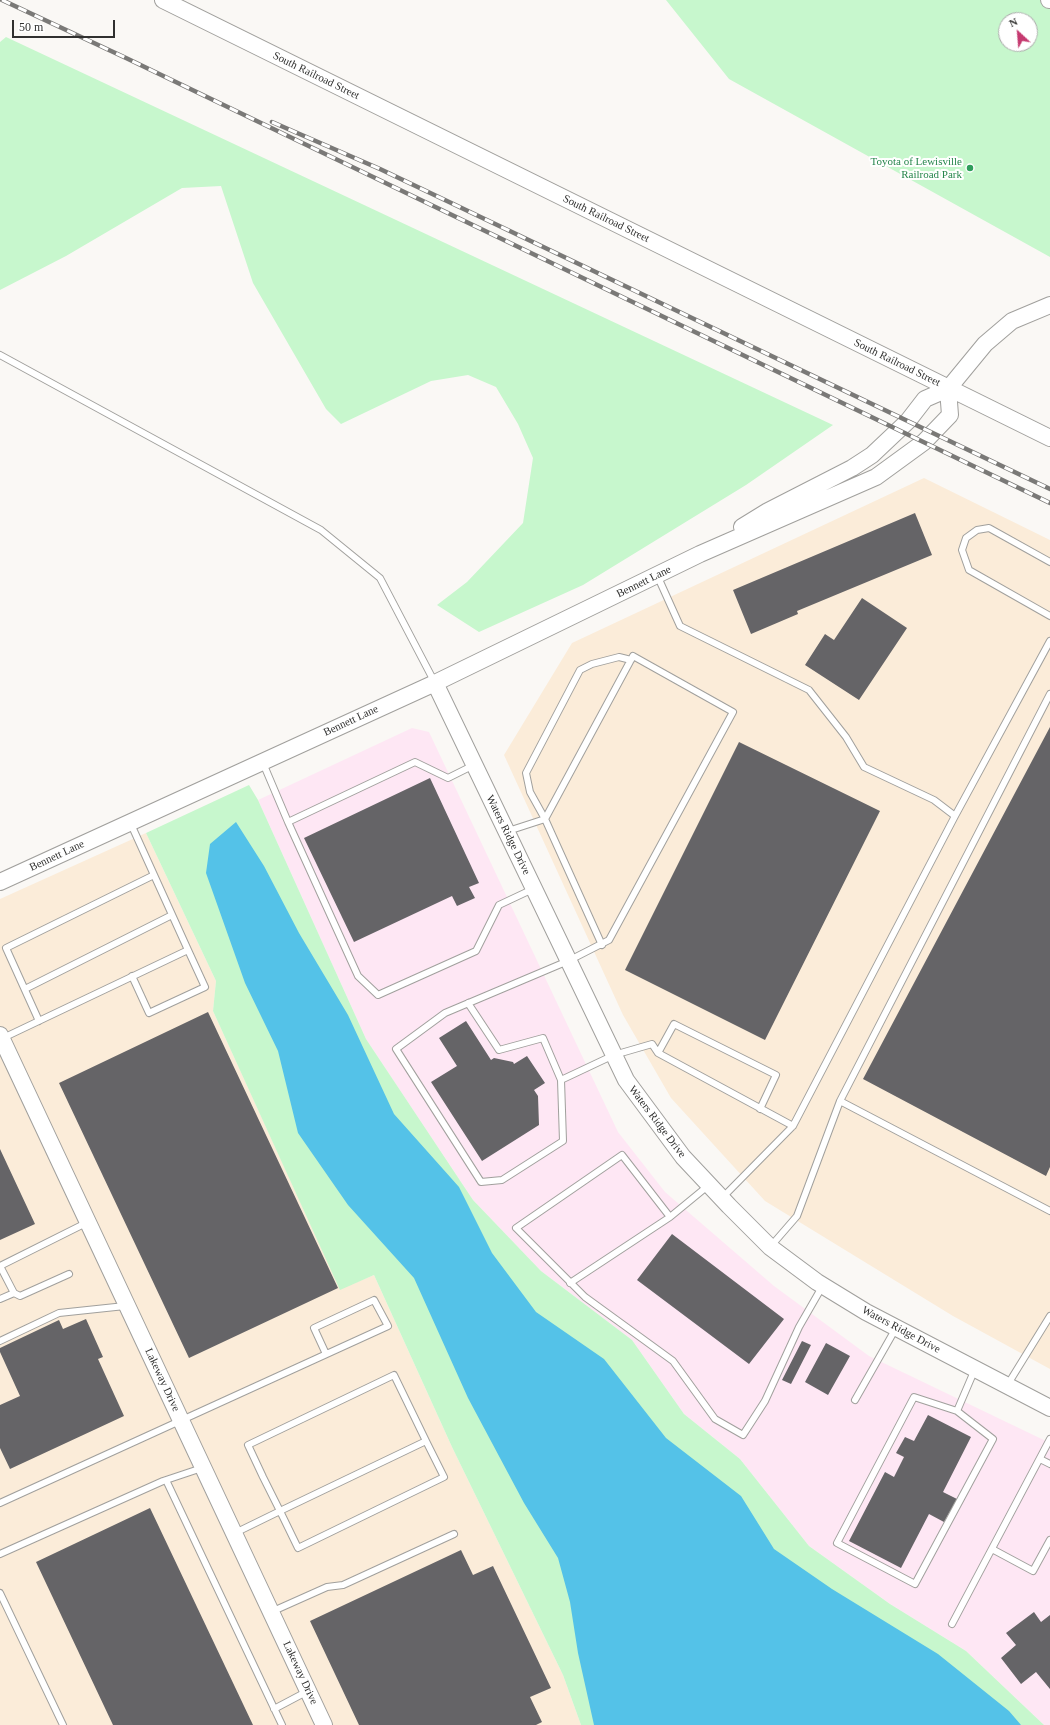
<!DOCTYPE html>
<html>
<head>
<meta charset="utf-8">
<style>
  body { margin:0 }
  #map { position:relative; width:1050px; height:1725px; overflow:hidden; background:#faf8f5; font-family:"Times New Roman",serif }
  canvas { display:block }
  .north { position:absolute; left:998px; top:12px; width:40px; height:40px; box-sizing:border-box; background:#fff; border:1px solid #acacac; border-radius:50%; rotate:334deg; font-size:11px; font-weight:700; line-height:16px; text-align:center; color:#30302f }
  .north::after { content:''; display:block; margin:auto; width:14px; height:18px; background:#c53a70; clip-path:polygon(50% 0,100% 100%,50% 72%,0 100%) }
  .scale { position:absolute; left:12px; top:20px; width:103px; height:18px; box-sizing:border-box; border:2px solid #30302f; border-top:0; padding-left:5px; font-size:12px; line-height:14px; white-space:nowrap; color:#30302f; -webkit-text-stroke:3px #fff; paint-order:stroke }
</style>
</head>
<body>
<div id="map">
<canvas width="1050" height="1725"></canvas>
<div class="north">N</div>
<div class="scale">50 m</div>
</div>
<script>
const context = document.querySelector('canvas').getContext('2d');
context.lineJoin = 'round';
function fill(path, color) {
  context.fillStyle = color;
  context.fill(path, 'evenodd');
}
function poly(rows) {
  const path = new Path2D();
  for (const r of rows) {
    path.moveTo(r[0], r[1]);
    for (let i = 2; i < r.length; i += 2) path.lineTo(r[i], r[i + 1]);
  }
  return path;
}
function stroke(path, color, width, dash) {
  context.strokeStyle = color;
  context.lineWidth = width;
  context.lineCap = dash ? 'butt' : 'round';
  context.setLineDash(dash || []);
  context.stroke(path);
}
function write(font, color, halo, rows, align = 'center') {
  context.font = font + ' "Times New Roman",serif';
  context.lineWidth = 4;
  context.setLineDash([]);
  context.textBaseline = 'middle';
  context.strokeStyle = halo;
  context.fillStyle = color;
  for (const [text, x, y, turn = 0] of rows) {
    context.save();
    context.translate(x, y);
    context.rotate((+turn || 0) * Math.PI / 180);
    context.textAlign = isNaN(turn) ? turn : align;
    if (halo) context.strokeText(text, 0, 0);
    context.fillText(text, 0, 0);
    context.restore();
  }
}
const commercial = poly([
  [412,728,429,732,618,1132,665,1192,774,1286,869,1356,1050,1443,1050,1725,1044,1725,966,1651,890,1604,809,1546,740,1459,684,1414,632,1340,541,1271,473,1200,366,1039,258,800]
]);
const industrial = poly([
  [924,478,1050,540,1050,1369,953,1316,765,1201,671,1098,623,1015,504,755,572,643],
  [146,833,216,981,213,1011,340,1289,374,1275,452,1447,563,1675,581,1725,0,1725,0,899]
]);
const green = poly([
  [666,0,1050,0,1050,257,729,79],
  [1006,20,1030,20,1030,44,1006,44],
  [6,37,833,425,746,485,583,585,479,632,437,605,467,582,523,523,533,458,518,424,496,387,468,375,431,381,341,424,326,409,253,283,221,186,182,188,66,256,0,290,0,42],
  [249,785,258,800,366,1039,473,1200,541,1271,632,1340,684,1414,740,1459,809,1546,890,1604,966,1651,1044,1725,581,1725,563,1675,452,1447,374,1275,340,1290,213,1011,216,981,146,833]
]);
const water = poly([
  [236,822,264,866,299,933,348,1015,394,1114,459,1187,492,1253,536,1312,604,1359,666,1438,741,1496,774,1549,832,1589,938,1654,1009,1711,1021,1725,594,1725,578,1653,570,1602,558,1558,524,1503,468,1398,414,1278,348,1205,298,1133,278,1051,245,983,206,873,210,844]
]);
const building = poly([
  [915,513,932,555,797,611,798,614,751,634,733,590],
  [862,598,907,628,859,700,805,665,825,634,834,640],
  [1050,727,1050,1167,1046,1176,863,1079],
  [739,742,880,811,765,1040,625,970],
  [430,778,479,883,469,887,475,898,457,906,452,896,354,942,304,838],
  [208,1012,338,1288,189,1358,59,1083],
  [466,1021,491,1060,494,1058,513,1062,514,1064,527,1056,545,1083,534,1090,538,1096,539,1125,482,1161,431,1082,457,1066,439,1038],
  [0,1149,35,1224,0,1240],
  [672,1234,784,1319,749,1364,637,1280],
  [86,1319,103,1357,98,1359,124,1416,10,1469,0,1448,0,1405,20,1396,0,1352,0,1348,59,1320,63,1329],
  [802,1341,811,1345,791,1384,782,1380],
  [826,1343,850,1356,828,1395,805,1382],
  [928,1415,971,1437,943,1492,957,1499,944,1522,929,1514,901,1568,849,1541,885,1472,894,1477,904,1457,896,1453,905,1437,914,1441],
  [150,1508,253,1725,113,1725,36,1562],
  [461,1550,473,1575,493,1566,551,1688,530,1697,542,1722,536,1725,359,1725,310,1621],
  [1034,1612,1041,1622,1050,1615,1050,1689,1036,1672,1021,1684,1001,1658,1016,1645,1006,1633]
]);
const lane = poly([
  [0,355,321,530,380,578,435,683],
  [1050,562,989,528,977,530,966,538,962,550,969,570,1050,616],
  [657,575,680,626,809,690,846,737,864,767,934,800,955,816],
  [263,763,288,822,358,976,378,995,476,951,499,905,533,889],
  [288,822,415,762,448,778,474,765],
  [508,831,545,819,633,656,733,712,609,940,568,961,445,1013,396,1049,481,1182,502,1180,563,1141,561,1080,614,1055,652,1044,658,1053,793,1126,723,1197],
  [602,945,545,819,530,792,526,773,580,670,592,664,619,657,631,660],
  [132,976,149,1013,205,987,188,950],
  [25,989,172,915],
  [468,1003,499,1050,543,1038,561,1080],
  [39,1021,6,948,154,875],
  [3,1038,188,950,130,822],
  [658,1053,674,1024,776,1075,760,1109],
  [840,1101,1050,1211],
  [793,1126,955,816,1050,641],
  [709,1185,670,1217,622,1155,516,1228,585,1297,673,1361,715,1419,743,1435,765,1401,799,1327,822,1287],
  [771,1246,797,1216,840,1101,1050,694],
  [570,1283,670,1217],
  [14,1293,20,1296,69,1274],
  [0,1299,14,1293,0,1266,88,1222],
  [0,1341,59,1313,125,1306],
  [1008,1384,1050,1316],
  [855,1400,896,1328],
  [957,1411,993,1439,915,1584,837,1543,914,1397,957,1411,975,1369],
  [1040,1459,1050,1464],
  [166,1480,282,1725],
  [0,1503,388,1326,374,1300,314,1328,326,1354],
  [235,1533,280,1511,426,1441,394,1375,248,1445,263,1477,280,1511,298,1548,444,1477,426,1441],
  [992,1549,1033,1571,1050,1540],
  [0,1554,163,1481,202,1468],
  [0,1593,63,1725],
  [271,1612,327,1587,343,1585,454,1534],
  [952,1624,1050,1439],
  [274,1709,308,1691]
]);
const secondary = poly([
  [163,0,1050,438],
  [1049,0,1050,0],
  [742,527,768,511,852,468,872,455,908,421,925,399,948,389,985,344,1012,321,1050,305],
  [435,683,626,1080,683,1157,729,1206,770,1247,817,1282,866,1312,1050,1408],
  [0,882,435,683,700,554,876,477,924,442,950,415,948,389],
  [0,1035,324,1725]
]);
const rail = poly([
  [2,0,126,58,1050,503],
  [272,122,380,169,1050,489]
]);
const markers = [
  [970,168,4,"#2e9e5b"]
];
const streetNames = [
  ["South Railroad Street",316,76,26],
  ["South Railroad Street",606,219,26],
  ["South Railroad Street",897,363,26],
  ["Bennett Lane",644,582,-26],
  ["Bennett Lane",351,721,-25],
  ["Waters Ridge Drive",508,835,64],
  ["Bennett Lane",57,856,-25],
  ["Waters Ridge Drive",657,1122,53],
  ["Waters Ridge Drive",901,1330,28],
  ["Lakeway Drive",162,1380,65],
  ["Lakeway Drive",300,1673,65]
];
const leisureNames = [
  ["Toyota of Lewisville",962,162],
  ["Railroad Park",962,175]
];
fill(commercial, '#fee7f4');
fill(industrial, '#fbecd9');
fill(green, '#c7f7cd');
fill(water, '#54c2e8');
fill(building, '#656467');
stroke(lane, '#a1a09d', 8);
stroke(secondary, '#a1a09d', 18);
stroke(lane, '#fff', 6);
stroke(secondary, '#fff', 16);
stroke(rail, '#7a7977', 4.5);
stroke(rail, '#fff', 3, [9]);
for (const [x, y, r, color] of markers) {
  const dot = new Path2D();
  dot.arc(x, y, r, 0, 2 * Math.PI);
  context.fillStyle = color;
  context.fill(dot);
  stroke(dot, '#fff', 1.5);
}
write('11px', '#30302f', '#fff', streetNames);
write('11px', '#27864d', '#fff', leisureNames, 'right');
</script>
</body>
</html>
